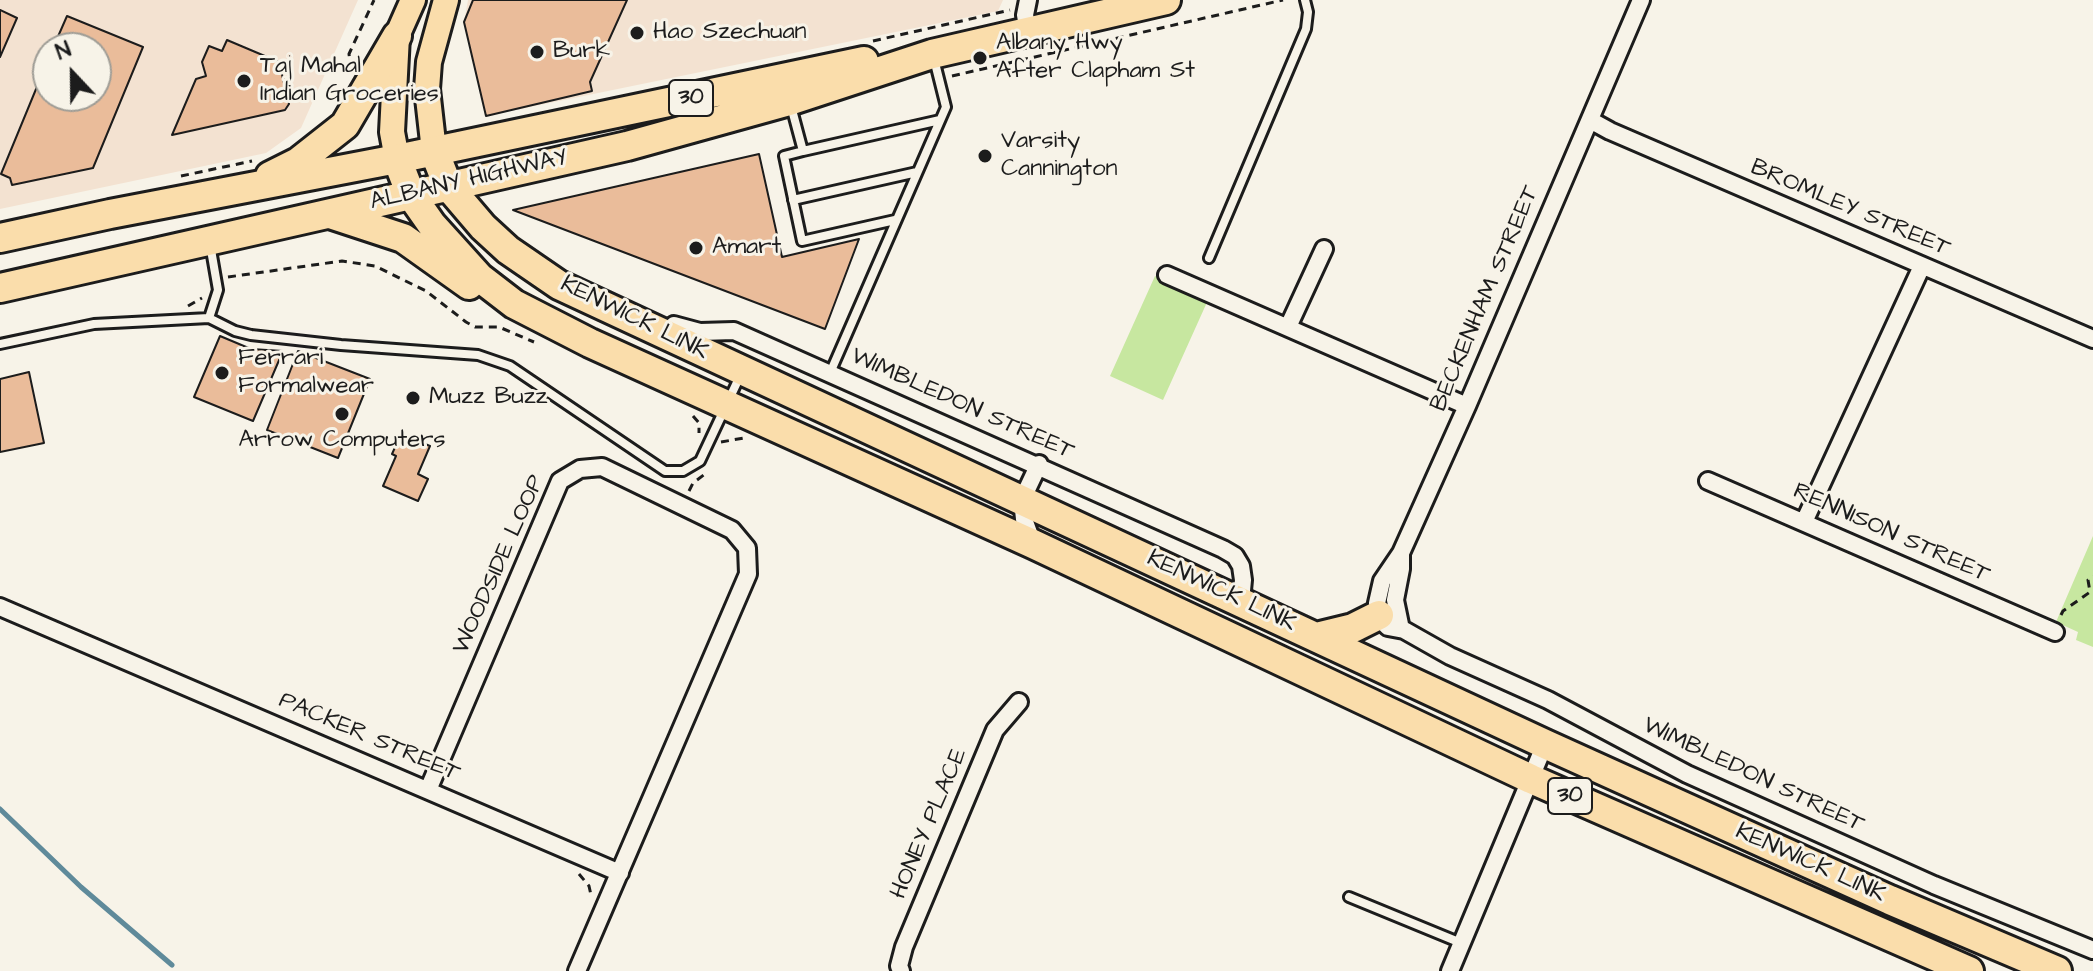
<!DOCTYPE html>
<html>
<head>
<meta charset="utf-8">
<style>
  body { margin:0 }
  #map { position:relative; width:2093px; height:971px; overflow:hidden; background:#f7f3e8; font-family:"Architects Daughter",sans-serif }
  canvas { display:block }
  .north { position:absolute; left:32px; top:32px; width:80px; height:80px; box-sizing:border-box; background:#f7f3e8; border:2px solid #9f9d96; border-radius:50%; rotate:338deg; font-size:22px; font-weight:700; line-height:32px; text-align:center; color:#1c1c1c }
  .north::after { content:''; display:block; margin:auto; width:28px; height:36px; background:#1c1c1c; clip-path:polygon(50% 0,100% 100%,50% 72%,0 100%) }
</style>
</head>
<body>
<div id="map">
<canvas width="2093" height="971"></canvas>
<div class="north">N</div>
</div>
<script>
const context = document.querySelector('canvas').getContext('2d');
context.lineJoin = 'round';
function fill(path, color) {
  context.fillStyle = color;
  context.fill(path, 'evenodd');
}
function poly(rows) {
  const path = new Path2D();
  for (const r of rows) {
    path.moveTo(r[0], r[1]);
    for (let i = 2; i < r.length; i += 2) path.lineTo(r[i], r[i + 1]);
  }
  return path;
}
function stroke(path, color, width, dash) {
  context.strokeStyle = color;
  context.lineWidth = width;
  context.lineCap = dash ? 'butt' : 'round';
  context.setLineDash(dash || []);
  context.stroke(path);
}
function write(font, color, halo, rows, align = 'center') {
  context.font = font + ' "Architects Daughter",sans-serif';
  context.lineWidth = 6;
  context.setLineDash([]);
  context.textBaseline = 'middle';
  context.strokeStyle = halo;
  context.fillStyle = color;
  for (const [text, x, y, turn = 0] of rows) {
    context.save();
    context.translate(x, y);
    context.rotate((+turn || 0) * Math.PI / 180);
    context.textAlign = isNaN(turn) ? turn : align;
    if (halo) context.strokeText(text, 0, 0);
    context.fillText(text, 0, 0);
    context.restore();
  }
}
const built = poly([
  [0,0,358,0,301,128,266,153,0,209],
  [48,48,96,48,96,96,48,96],
  [468,0,1003,0,998,11,486,116,464,22]
]);
const green = poly([
  [1155,276,1208,300,1163,400,1110,376],
  [2093,536,2093,647,2076,640,2078,632,2056,622]
]);
const stream = poly([
  [0,809,81,887,172,965]
]);
const building = poly([
  [473,0,627,0,590,82,592,91,486,116,464,22,473,0],
  [0,10,17,18,0,57,0,10],
  [67,16,143,47,93,168,12,185,10,178,1,174,48,60,48,96,96,96,96,48,53,48,67,16],
  [227,40,279,62,289,104,285,110,172,135,196,79,206,76,202,62,209,46,222,51,227,40],
  [759,154,782,257,859,239,825,329,513,210,759,154],
  [220,336,251,349,283,351,253,421,194,397,220,336],
  [298,351,370,379,338,458,267,430,298,351],
  [29,372,44,443,0,452,0,379,29,372],
  [401,434,430,446,418,474,428,479,418,501,383,486,396,456,392,454,401,434]
]);
const path = poly([
  [873,41,1010,10],
  [351,70,349,54,374,0],
  [952,76,1283,0],
  [181,176,252,161],
  [228,277,342,261,375,266,426,291,466,322,475,327,499,327,534,342],
  [188,306,202,298],
  [693,416,699,423,699,433],
  [721,442,744,438],
  [689,491,693,483,705,474],
  [2061,615,2063,611,2090,592,2088,580,2093,576],
  [579,874,589,886,591,895]
]);
const lane = poly([
  [791,106,803,151,940,120],
  [803,151,784,156,802,241,895,220],
  [793,200,917,172],
  [1209,258,1306,29,1308,12,1305,0],
  [209,318,218,290,210,244],
  [0,344,94,324,209,318,235,331,251,335,341,345,478,355,510,366,665,471,683,471,700,461,740,376],
  [830,373,946,107,934,59],
  [1349,897,1461,943]
]);
const street = poly([
  [1028,0,1025,15,1028,31],
  [1641,0,1467,406,1401,553,1382,581,1377,603,1380,619,1388,627,1404,630,1450,656,1548,700,1687,774,1934,885,2093,950],
  [1590,120,1610,131,2093,339],
  [1167,275,1467,406],
  [674,325,700,332,734,331,1223,549,1235,556,1241,566,1243,580,1241,601],
  [1288,327,1324,249],
  [1708,481,2055,632],
  [1804,522,1922,266],
  [1033,544,1024,519,1022,500,1039,464],
  [1401,553,1401,569,1395,600,1401,629],
  [0,607,620,873],
  [428,790,560,481,580,469,602,467,732,530,747,548,748,574,577,971],
  [901,971,899,966,904,947,995,730,1019,702],
  [1450,971,1545,744]
]);
const primary = poly([
  [434,151,427,89,429,62,446,0],
  [397,159,392,132,397,36,413,0]
]);
const highway = poly([
  [434,151,448,186,483,227,508,250,559,285,1545,744,1890,900,2057,971],
  [397,159,411,195,432,225,479,277,514,304,590,343,1033,544,1531,779,1969,971],
  [270,176,298,162,345,125,397,36],
  [330,214,403,238,469,285],
  [0,238,110,214,397,159,864,61],
  [0,288,627,146,789,101,932,54,1166,0],
  [1316,637,1353,628,1379,615]
]);
const markers = [
  [637,33,8,"#1c1c1c"],
  [537,52,8,"#1c1c1c"],
  [980,58,8,"#1c1c1c"],
  [244,81,8,"#1c1c1c"],
  [985,156,8,"#1c1c1c"],
  [696,248,8,"#1c1c1c"],
  [222,373,8,"#1c1c1c"],
  [413,398,8,"#1c1c1c"],
  [342,414,8,"#1c1c1c"]
];
const shields = [
  [691,98,44],
  [1570,796,44]
];
const shieldNames = [
  ["30",691,98],
  ["30",1570,796]
];
const poiNames = [
  ["Hao Szechuan",653,33],
  ["Albany Hwy",996,44],
  ["After Clapham St",996,72],
  ["Burk",553,52],
  ["Taj Mahal",260,67],
  ["Indian Groceries",260,95],
  ["Varsity",1001,142],
  ["Cannington",1001,170],
  ["Amart",712,248],
  ["Ferrari",238,359],
  ["Formalwear",238,387],
  ["Muzz Buzz",429,398],
  ["Arrow Computers",342,441,"center"]
];
const streetNames = [
  ["ALBANY HIGHWAY",469,181,-13],
  ["BROMLEY STREET",1850,209,23],
  ["BECKENHAM STREET",1486,299,-67],
  ["KENWICK LINK",634,319,26],
  ["WIMBLEDON STREET",962,405,24],
  ["RENNISON STREET",1891,534,24],
  ["WOODSIDE LOOP",500,565,-66],
  ["KENWICK LINK",1221,592,25],
  ["PACKER STREET",369,738,23],
  ["WIMBLEDON STREET",1753,776,25],
  ["HONEY PLACE",930,824,-67],
  ["KENWICK LINK",1810,864,24]
];
fill(built, '#f3e2d1');
fill(green, '#c7e7a0');
stroke(stream, '#5f8a9a', 5);
fill(building, '#eabc9a');
stroke(building, '#1c1c1c', 2);
stroke(lane, '#1c1c1c', 14);
stroke(street, '#1c1c1c', 22);
stroke(primary, '#1c1c1c', 30);
stroke(highway, '#1c1c1c', 34);
stroke(path, '#1c1c1c', 3, [8, 6]);
stroke(lane, '#f7f3e8', 8);
stroke(street, '#f7f3e8', 16);
stroke(primary, '#faddab', 24);
stroke(highway, '#faddab', 28);
for (const [x, y, r, color] of markers) {
  const dot = new Path2D();
  dot.arc(x, y, r, 0, 2 * Math.PI);
  context.fillStyle = color;
  context.fill(dot);
  stroke(dot, '#f7f3e8', 3);
}
for (const [x, y, w] of shields) {
  const box = new Path2D();
  box.roundRect(x - w / 2, y - 18, w, 36, 6);
  context.fillStyle = '#f7f3e8';
  context.fill(box);
  stroke(box, '#1c1c1c', 2);
}
write('bold 22px', '#1c1c1c', null, shieldNames);
write('24px', '#1c1c1c', '#f7f3e8', poiNames, 'left');
write('24px', '#1c1c1c', '#f7f3e8', streetNames);
</script>
</body>
</html>
